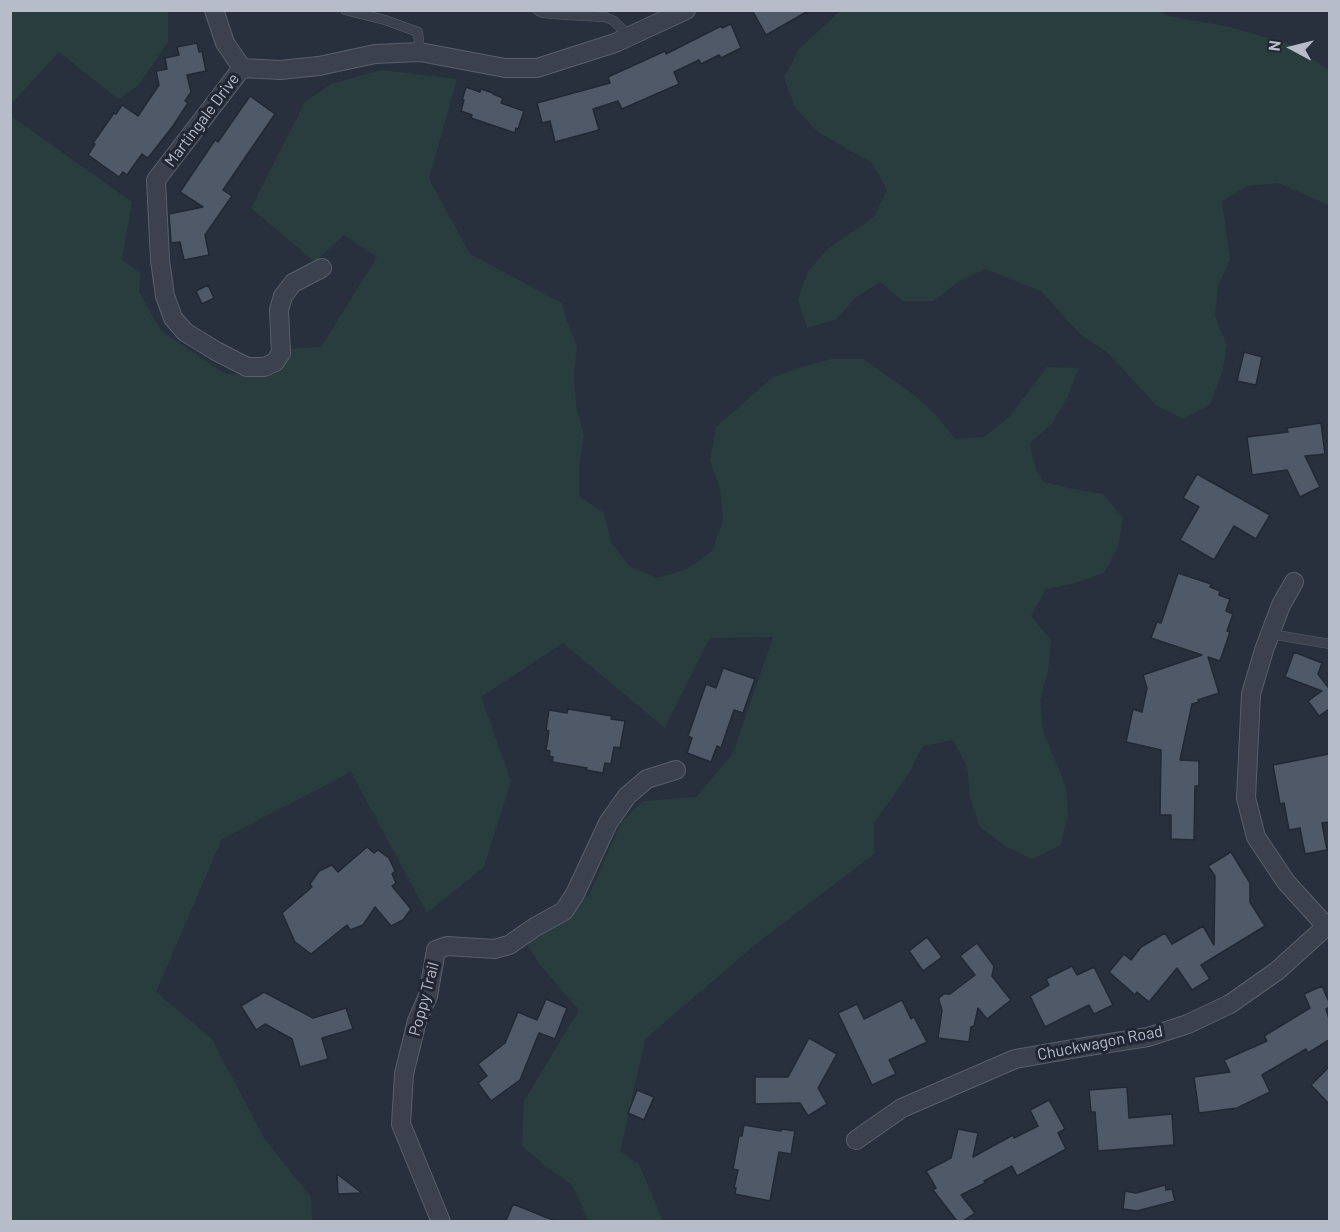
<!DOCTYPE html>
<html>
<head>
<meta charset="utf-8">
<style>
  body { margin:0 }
  #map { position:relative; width:1340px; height:1232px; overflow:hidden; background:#27303c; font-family:Barlow,sans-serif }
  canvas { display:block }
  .frame { position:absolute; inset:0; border:12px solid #b7bdc8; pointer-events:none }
  .north { position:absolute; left:1262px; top:18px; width:60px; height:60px; -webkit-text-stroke:4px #202732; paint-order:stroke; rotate:277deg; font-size:16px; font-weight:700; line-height:24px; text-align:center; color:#b7bdc8 }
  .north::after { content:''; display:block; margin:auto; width:21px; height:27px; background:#b7bdc8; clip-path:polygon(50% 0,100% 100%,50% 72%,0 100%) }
</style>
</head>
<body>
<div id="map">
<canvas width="1340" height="1232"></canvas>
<div class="frame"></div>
<div class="north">N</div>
</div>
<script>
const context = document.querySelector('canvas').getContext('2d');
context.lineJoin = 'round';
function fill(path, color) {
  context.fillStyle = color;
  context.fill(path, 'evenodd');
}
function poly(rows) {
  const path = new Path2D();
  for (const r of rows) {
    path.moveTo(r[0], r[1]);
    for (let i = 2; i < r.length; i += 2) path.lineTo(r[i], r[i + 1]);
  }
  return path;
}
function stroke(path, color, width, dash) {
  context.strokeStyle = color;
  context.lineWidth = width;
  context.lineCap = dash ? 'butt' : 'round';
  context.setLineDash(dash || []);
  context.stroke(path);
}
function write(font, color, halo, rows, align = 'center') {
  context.font = font + ' Barlow,sans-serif';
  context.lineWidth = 6;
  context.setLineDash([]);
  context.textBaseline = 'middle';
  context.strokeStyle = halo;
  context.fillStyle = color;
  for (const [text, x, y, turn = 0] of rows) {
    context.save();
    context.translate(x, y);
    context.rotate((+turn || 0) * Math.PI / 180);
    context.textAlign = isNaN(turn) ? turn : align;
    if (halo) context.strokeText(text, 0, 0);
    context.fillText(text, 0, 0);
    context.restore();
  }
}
const green = poly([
  [11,10,168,11,168,42,138,86,118,99,59,52,11,104],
  [840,11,1160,11,1168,16,1230,27,1289,44,1329,70,1329,205,1278,183,1248,186,1222,201,1230,260,1218,286,1215,316,1227,345,1222,374,1210,404,1184,419,1157,406,1107,352,1081,335,1041,291,985,269,958,282,934,301,903,301,880,282,855,298,837,319,807,328,798,299,808,271,829,248,874,217,887,190,872,163,818,132,796,109,784,78,799,49],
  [381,70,457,79,429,179,470,254,562,303,566,318,577,346,574,375,576,405,584,435,579,465,579,496,604,513,611,542,629,566,657,578,687,569,712,551,723,521,720,489,710,461,716,427,773,377,802,367,831,359,863,359,913,394,935,414,955,439,984,437,1009,417,1047,367,1079,368,1068,396,1052,424,1029,444,1037,472,1044,482,1073,489,1103,494,1123,518,1118,547,1104,573,1075,583,1046,589,1031,616,1051,640,1048,671,1040,700,1043,730,1066,787,1068,816,1060,846,1032,859,1005,846,980,827,970,798,967,767,953,740,923,746,909,773,874,823,874,854,756,944,645,1039,620,1152,639,1164,663,1221,589,1221,571,1184,548,1168,522,1146,524,1101,579,1010,540,965,527,945,548,930,589,895,621,823,643,801,696,797,733,753,773,637,710,638,665,728,563,643,481,697,511,781,484,867,427,913,351,772,222,839,156,992,212,1039,264,1138,311,1197,312,1221,11,1221,11,116,132,202,122,260,140,273,139,292,161,331,224,373,256,377,284,361,288,349,321,347,377,257,344,235,315,262,251,208,305,102,331,84]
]);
const building = poly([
  [752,10,810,10,766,35,752,10],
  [731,24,741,48,721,58,719,55,701,64,699,60,674,72,679,84,622,109,618,101,593,109,599,130,555,142,550,121,542,123,537,103,610,83,608,77,665,51,666,54,721,26,722,28,731,24],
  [197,43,199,52,202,51,206,71,187,75,191,92,185,101,188,103,173,126,148,158,142,154,127,175,123,172,119,177,88,155,95,144,93,143,114,113,116,114,122,105,138,116,159,85,156,71,167,69,165,58,179,55,177,47,197,43],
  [466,87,480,92,481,89,493,93,493,94,503,98,501,103,524,111,518,129,516,128,515,133,471,118,472,115,461,111,464,100,462,100,466,87],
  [250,96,275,114,223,190,232,196,205,235,209,255,184,260,180,242,171,243,169,214,203,207,180,192,215,140,218,142,250,96],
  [208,285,214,298,202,304,196,291,208,285],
  [1244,352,1262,357,1256,385,1237,381,1244,352],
  [1321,423,1325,454,1305,456,1320,487,1300,497,1287,470,1252,475,1247,437,1288,432,1287,428,1321,423],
  [1197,474,1270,515,1256,539,1234,526,1214,560,1180,540,1199,507,1183,498,1197,474],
  [1178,573,1211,584,1210,587,1220,591,1219,595,1230,599,1226,611,1233,614,1227,631,1230,632,1220,661,1208,657,1219,693,1198,700,1199,702,1192,704,1180,760,1199,761,1199,786,1195,786,1194,840,1171,839,1171,815,1160,815,1161,750,1126,742,1133,709,1142,712,1147,688,1143,675,1202,655,1151,638,1157,622,1161,623,1178,573],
  [1294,652,1322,663,1318,674,1328,687,1329,685,1329,709,1319,716,1308,701,1322,691,1285,677,1294,652],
  [723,668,755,679,743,713,734,710,721,748,717,746,711,762,687,753,692,738,688,736,706,684,716,688,723,668],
  [568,709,612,716,611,719,625,721,620,748,614,747,611,764,605,763,603,773,586,770,587,768,552,762,553,757,549,756,550,751,546,750,549,731,546,730,549,710,567,713,568,709],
  [1329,754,1329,822,1322,823,1327,850,1305,854,1300,828,1289,830,1284,803,1280,804,1273,765,1329,754],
  [367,847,374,853,378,850,389,858,395,871,392,874,396,883,392,886,411,909,403,920,391,926,375,907,363,925,350,930,347,925,311,954,295,942,282,913,312,887,310,884,319,871,332,865,338,872,367,847],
  [1231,852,1250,883,1250,902,1265,926,1201,965,1210,979,1192,990,1177,968,1149,1002,1137,992,1135,995,1109,972,1124,954,1131,960,1141,947,1165,933,1172,944,1203,926,1214,945,1215,876,1208,866,1231,852],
  [927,937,942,957,923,971,909,951,927,937],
  [977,943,994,966,992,976,1011,1000,987,1019,978,1008,974,1026,971,1027,969,1042,938,1038,942,1010,939,1001,939,998,944,994,950,994,975,975,960,956,977,943],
  [1072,966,1077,975,1094,967,1113,1005,1094,1014,1089,1005,1045,1027,1030,996,1049,985,1046,979,1072,966],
  [1322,986,1329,1002,1329,1007,1326,1009,1329,1019,1329,1040,1308,1053,1306,1049,1262,1075,1270,1092,1237,1108,1199,1113,1194,1077,1230,1072,1224,1060,1267,1041,1264,1036,1310,1008,1304,994,1322,986],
  [264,992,313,1018,346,1008,353,1029,322,1038,328,1059,300,1067,292,1039,265,1024,256,1030,241,1006,264,992],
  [546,999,567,1008,555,1039,539,1033,520,1080,491,1101,478,1083,487,1076,478,1064,505,1043,518,1012,537,1020,546,999],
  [902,1000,911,1019,914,1017,927,1042,889,1060,896,1074,872,1085,838,1013,857,1004,864,1019,902,1000],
  [809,1038,837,1054,818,1088,827,1104,808,1116,800,1103,755,1104,755,1077,788,1077,809,1038],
  [1329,1067,1329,1104,1311,1085,1329,1067],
  [1127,1087,1129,1118,1172,1114,1174,1145,1098,1151,1095,1112,1091,1112,1089,1090,1127,1087],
  [637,1090,654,1097,644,1120,628,1113,637,1090],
  [1049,1100,1065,1129,1058,1133,1066,1149,1017,1176,1012,1166,984,1181,985,1183,961,1195,975,1213,963,1221,957,1221,933,1190,936,1188,926,1171,951,1158,958,1129,978,1133,973,1157,1013,1135,1014,1138,1038,1126,1030,1110,1049,1100],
  [744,1125,781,1131,782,1129,795,1131,791,1154,779,1152,770,1201,735,1194,736,1188,734,1188,738,1170,733,1169,739,1136,742,1136,744,1125],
  [337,1174,362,1193,338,1194,337,1174],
  [1165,1185,1166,1190,1172,1189,1175,1201,1137,1211,1123,1209,1125,1191,1136,1193,1165,1185],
  [513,1204,555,1221,506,1221,513,1204]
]);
const lane = poly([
  [345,10,385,20,418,32,420,52],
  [537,10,543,13,567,15,605,17,614,21,629,36],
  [1270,634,1330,644]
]);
const street = poly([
  [214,10,225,43,242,68],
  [242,68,156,180,160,260,165,296,173,318,185,332,216,351,247,367,264,367,275,362,281,353,279,310,283,296,293,283,322,268],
  [242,68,280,70,319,66,375,54,420,52,505,68,537,68,615,43,686,10],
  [1294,582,1281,605,1264,650,1251,694,1246,798,1256,837,1286,882,1326,926],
  [856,1140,902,1108,1015,1059,1084,1047,1148,1037,1188,1024,1230,1004,1277,971,1330,923],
  [441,1222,401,1124,404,1074,417,1021,428,996,436,950,447,946,494,949,509,945,535,927,564,911,575,894,608,823,627,796,647,779,676,770]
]);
const streetNames = [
  ["Martingale Drive",202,120,-53],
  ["Poppy Trail",424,999,-75],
  ["Chuckwagon Road",1100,1043,-11]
];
fill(green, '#2a3d3e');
fill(building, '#505967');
stroke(building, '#222934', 1.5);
stroke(lane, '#59606b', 10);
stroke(street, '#59606b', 20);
stroke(lane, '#3b424d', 9);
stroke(street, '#3b424d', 18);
write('16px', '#b7bdc8', '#202732', streetNames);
</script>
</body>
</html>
